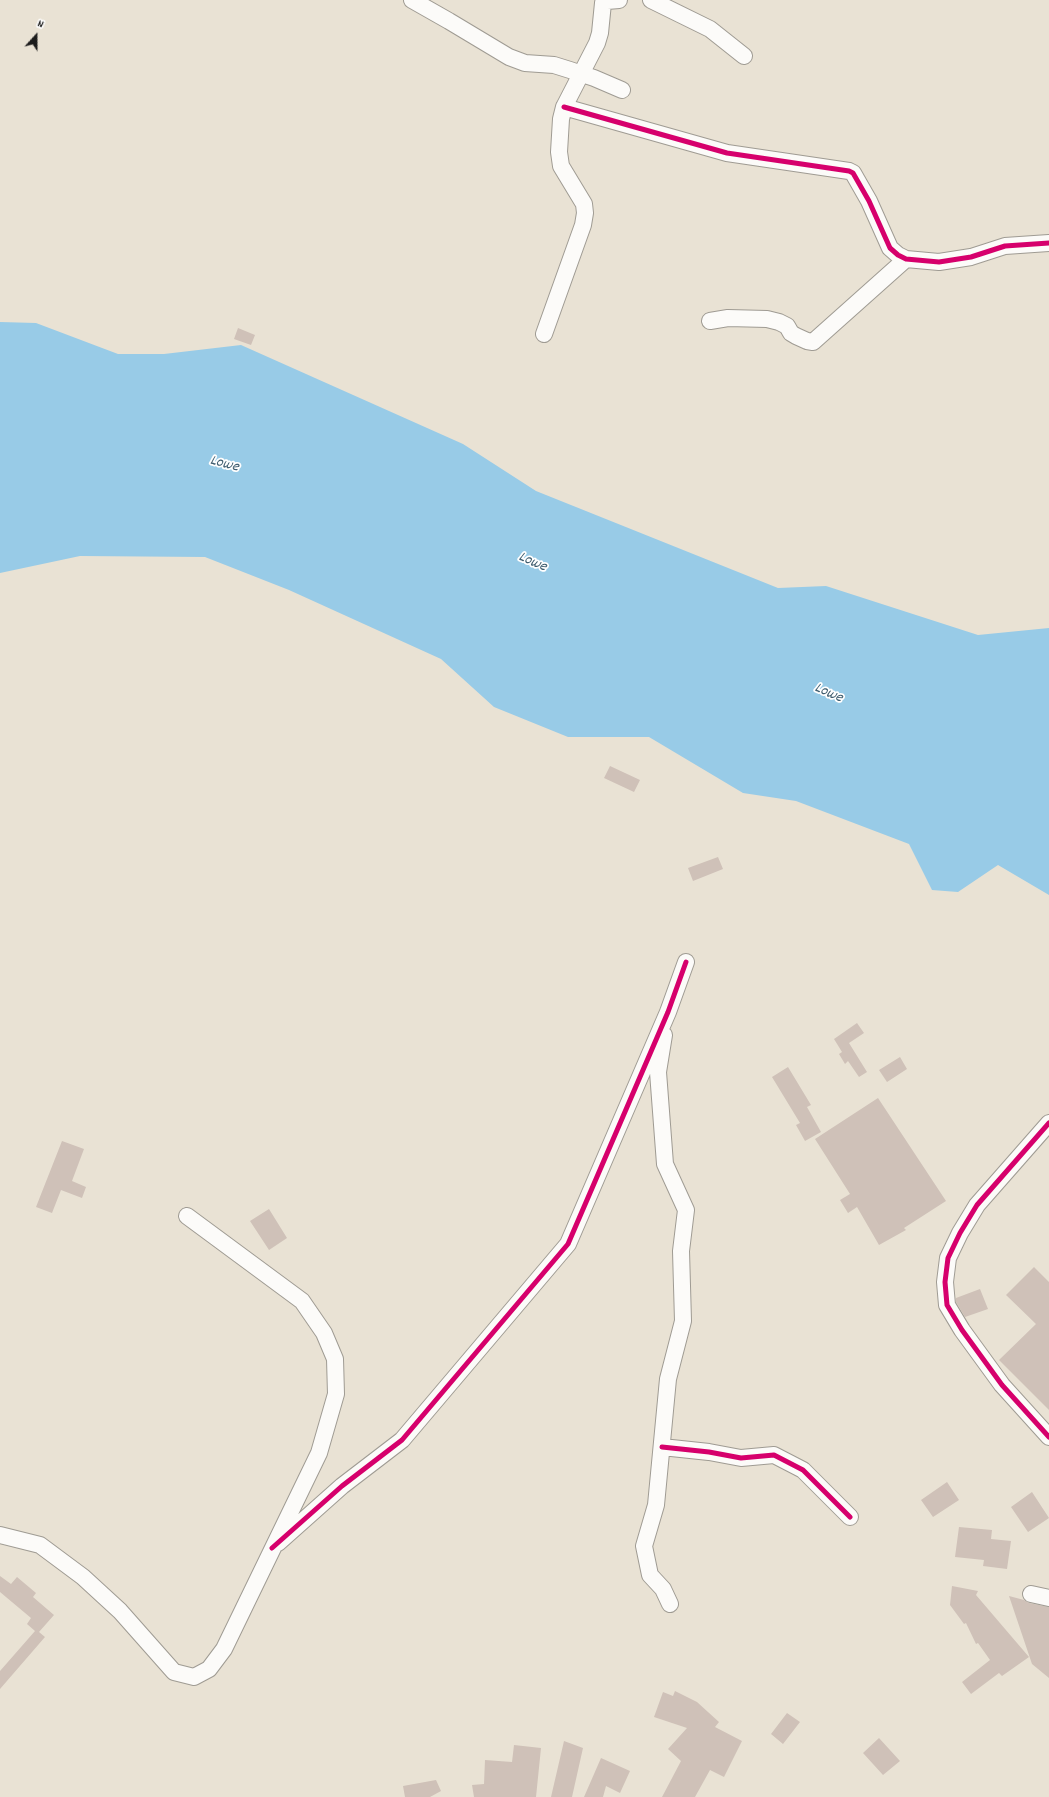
<!DOCTYPE html>
<html>
<head>
<meta charset="utf-8">
<style>
  body { margin:0 }
  #map { position:relative; width:1049px; height:1797px; overflow:hidden; background:#e9e2d4; font-family:Dekko,sans-serif }
  canvas { display:block }
  .north { position:absolute; left:16px; top:16px; width:40px; height:40px; -webkit-text-stroke:3px #fff; paint-order:stroke; rotate:21deg; font-size:11px; font-weight:700; line-height:16px; text-align:center; color:#1c1c1c }
  .north::after { content:''; display:block; margin:auto; width:14px; height:18px; background:#1c1c1c; clip-path:polygon(50% 0,100% 100%,50% 72%,0 100%) }
</style>
</head>
<body>
<div id="map">
<canvas width="1049" height="1797"></canvas>
<div class="north">N</div>
</div>
<script>
const context = document.querySelector('canvas').getContext('2d');
context.lineJoin = 'round';
function fill(path, color) {
  context.fillStyle = color;
  context.fill(path, 'evenodd');
}
function poly(rows) {
  const path = new Path2D();
  for (const r of rows) {
    path.moveTo(r[0], r[1]);
    for (let i = 2; i < r.length; i += 2) path.lineTo(r[i], r[i + 1]);
  }
  return path;
}
function stroke(path, color, width, dash) {
  context.strokeStyle = color;
  context.lineWidth = width;
  context.lineCap = dash ? 'butt' : 'round';
  context.setLineDash(dash || []);
  context.stroke(path);
}
function write(font, color, halo, rows, align = 'center') {
  context.font = font + ' Dekko,sans-serif';
  context.lineWidth = 3.5;
  context.setLineDash([]);
  context.textBaseline = 'middle';
  context.strokeStyle = halo;
  context.fillStyle = color;
  for (const [text, x, y, turn = 0] of rows) {
    context.save();
    context.translate(x, y);
    context.rotate((+turn || 0) * Math.PI / 180);
    context.textAlign = isNaN(turn) ? turn : align;
    if (halo) context.strokeText(text, 0, 0);
    context.fillText(text, 0, 0);
    context.restore();
  }
}
const water = poly([
  [0,322,36,323,118,354,164,354,241,345,463,444,536,491,778,588,826,586,978,635,1049,628,1049,895,998,865,958,892,932,890,909,844,796,801,743,793,649,737,568,737,494,707,441,659,289,590,205,557,80,556,0,573]
]);
const building = poly([
  [238,328,255,335,251,345,234,339],
  [610,766,640,780,634,792,604,778],
  [718,857,723,869,693,881,688,868],
  [857,1023,864,1033,849,1043,867,1072,859,1077,848,1061,845,1064,839,1054,842,1052,834,1039],
  [900,1057,907,1069,887,1082,879,1070],
  [788,1067,811,1105,807,1107,821,1132,805,1141,796,1125,800,1123,772,1077],
  [878,1098,946,1201,904,1228,906,1230,879,1245,857,1207,848,1213,840,1200,850,1194,815,1139],
  [62,1141,84,1149,72,1181,86,1187,82,1198,61,1190,52,1213,36,1207],
  [269,1209,287,1238,269,1250,250,1221],
  [1034,1267,1049,1282,1049,1410,999,1360,1036,1324,1006,1295],
  [980,1289,988,1309,965,1317,956,1302,956,1298],
  [947,1482,959,1500,933,1517,921,1500],
  [1032,1492,1049,1518,1028,1532,1011,1507],
  [959,1527,992,1530,991,1539,1011,1541,1007,1569,983,1566,984,1560,955,1557],
  [0,1576,11,1584,17,1577,36,1593,33,1597,54,1615,39,1632,45,1637,0,1689,0,1671,35,1631,27,1624,31,1618,0,1592],
  [952,1586,978,1591,976,1595,1029,1657,1002,1676,999,1673,971,1694,962,1682,990,1660,978,1643,976,1644,966,1623,964,1624,950,1605],
  [1009,1596,1024,1600,1029,1603,1049,1607,1049,1678,1032,1664],
  [675,1691,697,1702,719,1722,715,1727,742,1741,724,1777,710,1770,695,1797,662,1797,681,1761,668,1749,687,1728,654,1717,663,1692,673,1696],
  [787,1713,800,1722,783,1744,771,1734],
  [879,1738,900,1761,883,1775,863,1753],
  [564,1741,583,1748,572,1797,551,1797],
  [514,1745,541,1748,536,1797,474,1797,472,1785,484,1784,485,1760,512,1762],
  [601,1758,630,1771,620,1793,606,1786,603,1797,584,1797],
  [436,1780,441,1791,430,1797,405,1797,403,1786]
]);
const minor = poly([
  [412,0,449,21,509,57,525,63,554,65,570,70,594,78,622,90],
  [651,0,710,29,744,56],
  [564,107,727,153,849,171,853,173,869,201,890,248,898,255,906,259,939,262,971,257,1005,246,1049,243],
  [710,321,728,318,767,319,779,322,787,326,791,333,796,336,807,341,813,342,906,259],
  [544,334,583,225,585,213,584,204,561,166,559,152,561,119,564,107,597,43,600,33,603,3,607,1,619,0],
  [664,1035,658,1072,665,1164,686,1210,681,1251,683,1321,668,1379,656,1505,644,1546,650,1575,663,1589,670,1604],
  [1049,1123,977,1205,960,1233,948,1258,945,1282,947,1305,962,1330,1002,1385,1049,1437],
  [662,1447,709,1452,741,1458,774,1455,803,1470,850,1517],
  [0,1535,40,1545,83,1577,120,1611,174,1672,194,1677,209,1669,224,1649,319,1453,336,1394,335,1359,324,1333,302,1301,187,1216],
  [278,1543,342,1486,402,1440,568,1244,668,1012,686,962],
  [1031,1594,1049,1598]
]);
const cycleway = poly([
  [564,107,727,153,849,171,853,173,869,201,890,248,898,255,906,259,939,262,971,257,1005,246,1049,243],
  [1049,1123,977,1205,960,1233,948,1258,945,1282,947,1305,962,1330,1002,1385,1049,1437],
  [662,1447,709,1452,741,1458,774,1455,803,1470,850,1517],
  [272,1548,342,1486,402,1440,568,1244,668,1012,686,962]
]);
const waterNames = [
  ["Lowe",224,465,15],
  ["Lowe",532,563,24],
  ["Lowe",828,694,24]
];
fill(water, '#98cbe7');
fill(building, '#cfc1b8');
stroke(minor, '#9f9b93', 18);
stroke(minor, '#fcfbf9', 16);
stroke(cycleway, '#d6006c', 5);
write('italic 15px', '#405e70', '#fff', waterNames);
</script>
</body>
</html>
